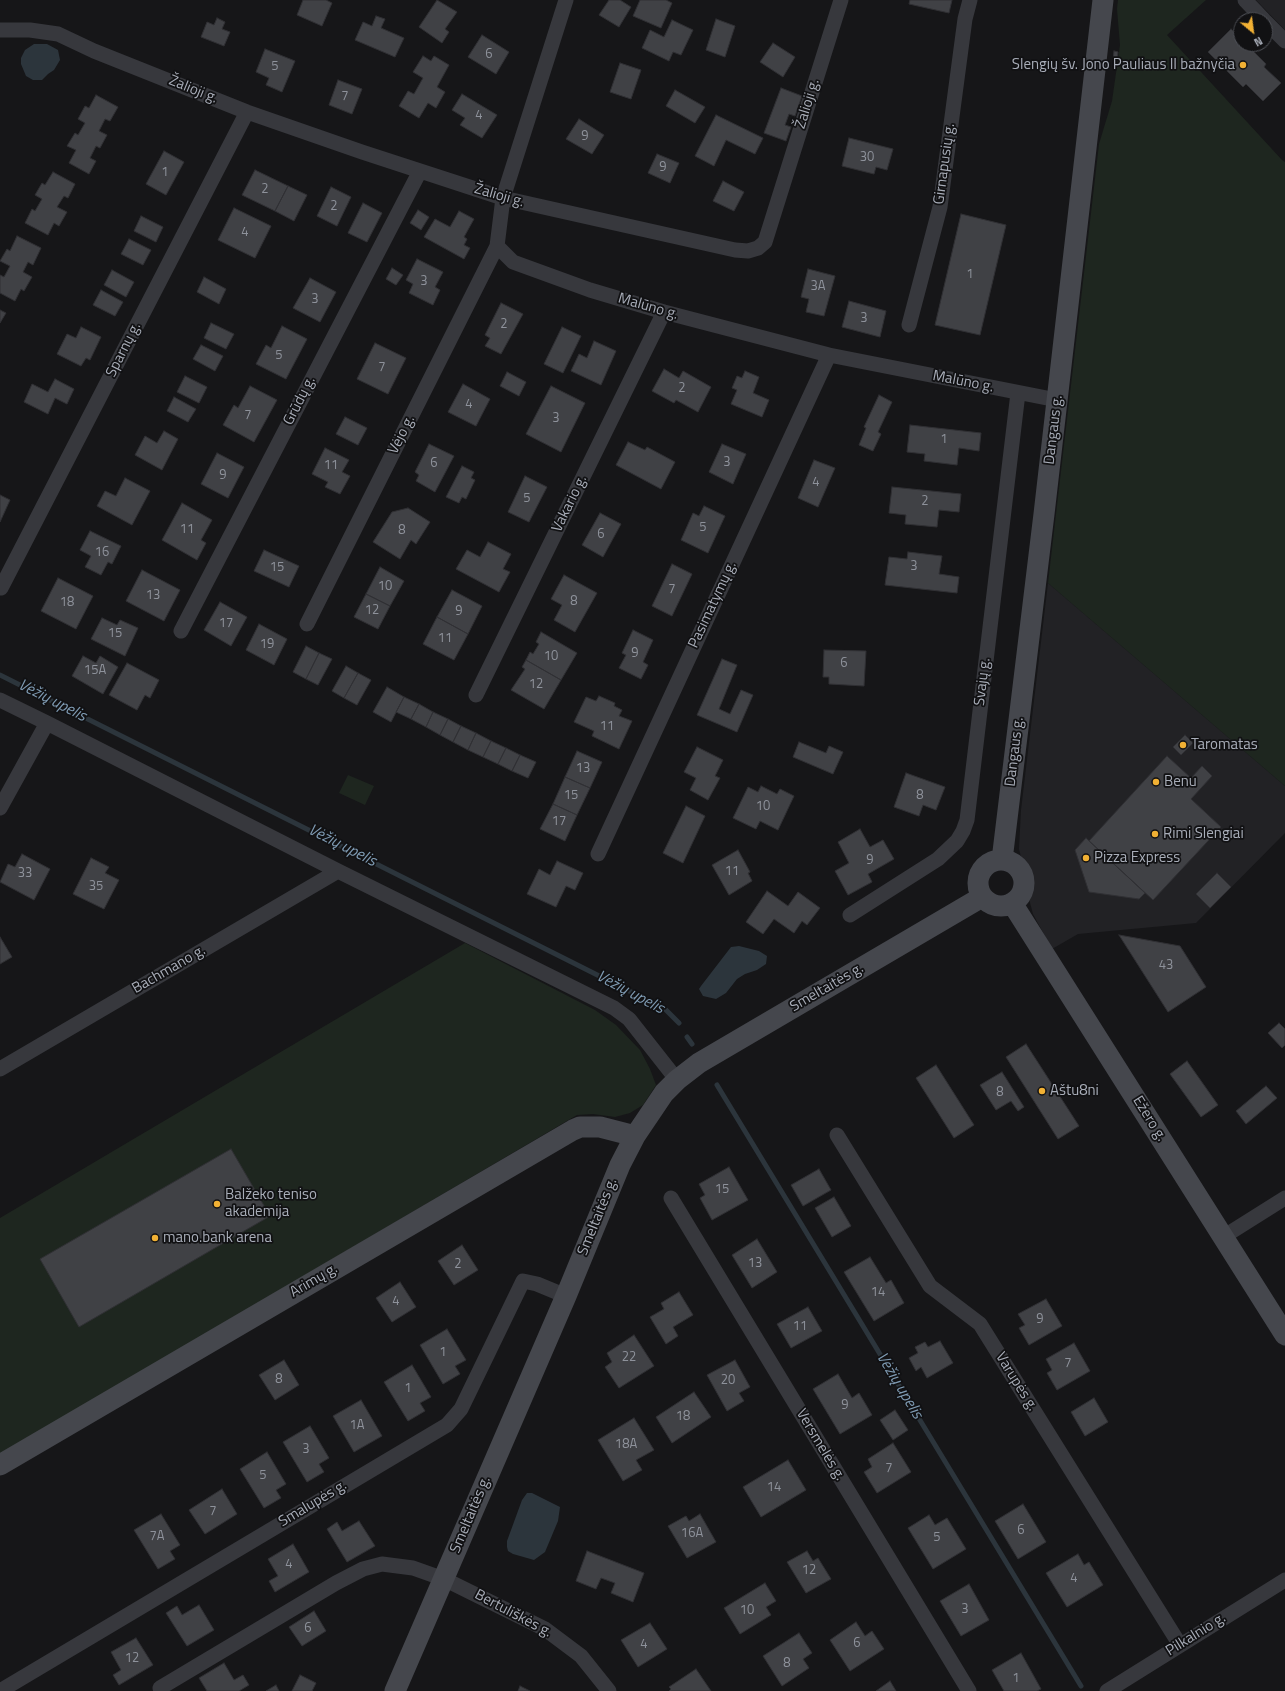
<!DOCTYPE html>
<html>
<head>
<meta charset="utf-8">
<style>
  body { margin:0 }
  #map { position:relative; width:1285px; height:1691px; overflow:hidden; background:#161618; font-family:"Titillium Web",sans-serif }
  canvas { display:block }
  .north { position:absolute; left:1233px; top:12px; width:40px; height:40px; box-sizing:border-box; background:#111113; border:1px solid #4d4f55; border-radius:50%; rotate:151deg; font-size:11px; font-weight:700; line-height:16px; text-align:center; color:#a8adb8 }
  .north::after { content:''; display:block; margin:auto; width:14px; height:18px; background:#f2b134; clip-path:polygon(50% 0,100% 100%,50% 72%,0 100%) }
</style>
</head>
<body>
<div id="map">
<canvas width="1285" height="1691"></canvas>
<div class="north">N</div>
</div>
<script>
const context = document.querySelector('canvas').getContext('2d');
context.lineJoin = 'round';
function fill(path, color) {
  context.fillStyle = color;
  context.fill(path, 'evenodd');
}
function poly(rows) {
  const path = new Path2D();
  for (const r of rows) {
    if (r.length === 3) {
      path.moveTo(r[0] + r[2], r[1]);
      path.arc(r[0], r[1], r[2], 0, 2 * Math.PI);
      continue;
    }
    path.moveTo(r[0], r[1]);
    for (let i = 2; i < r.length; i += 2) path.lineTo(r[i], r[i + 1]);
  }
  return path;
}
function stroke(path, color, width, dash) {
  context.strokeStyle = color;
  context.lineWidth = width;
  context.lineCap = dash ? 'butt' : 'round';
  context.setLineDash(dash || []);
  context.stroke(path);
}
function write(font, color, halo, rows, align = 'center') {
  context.font = font + ' "Titillium Web",sans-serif';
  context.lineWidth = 3.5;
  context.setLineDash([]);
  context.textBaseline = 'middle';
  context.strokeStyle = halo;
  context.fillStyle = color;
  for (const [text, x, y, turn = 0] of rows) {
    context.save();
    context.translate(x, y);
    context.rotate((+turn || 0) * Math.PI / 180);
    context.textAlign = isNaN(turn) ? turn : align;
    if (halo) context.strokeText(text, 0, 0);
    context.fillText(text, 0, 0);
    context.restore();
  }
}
const built = poly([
  [1256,0,1285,0,1285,30],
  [1048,583,1285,786,1285,833,1196,923,1078,934,1052,949,1033,914,1029,899,1027,881,1019,849,1021,810]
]);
const green = poly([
  [1118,0,1206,0,1167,35,1282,160,1285,162,1285,786,1048,583,1099,144,1112,101,1120,45,1117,9],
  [348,775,374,786,365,805,339,793],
  [465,943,595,1010,616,1025,640,1050,650,1069,656,1085,643,1105,630,1113,615,1117,593,1114,577,1115,0,1455,0,1218]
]);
const water = poly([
  [34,44,47,44,58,50,60,60,54,70,48,74,42,80,33,80,26,76,21,64,21,58,25,50],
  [739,946,759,951,767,956,766,964,757,970,745,974,737,979,726,993,716,999,703,996,699,989,701,986,731,947],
  [527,1493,532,1493,560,1507,558,1521,545,1552,534,1560,513,1554,508,1551,507,1547,507,1541,522,1500]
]);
const stream = poly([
  [0,675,665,1009,679,1023],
  [687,1037,692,1044],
  [717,1085,1081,1686]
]);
const building = poly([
  [303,0,326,0,332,3,322,26,297,15,303,0],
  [437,0,457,12,445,29,449,32,442,43,419,27,437,0],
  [609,0,620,0,631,7,619,27,599,15,609,0],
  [640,0,666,0,672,3,661,28,633,16,640,0],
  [910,0,952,0,949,13,909,4,910,0],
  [376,16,385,19,381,28,404,38,395,57,355,40,363,22,372,26,376,16],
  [217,18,225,22,222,29,230,32,224,46,201,37,207,22,214,25,217,18],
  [716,19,735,26,725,57,706,50,716,19],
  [672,20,693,30,681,55,673,52,669,61,642,48,650,30,664,37,672,20],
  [1231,29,1241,39,1241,44,1246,44,1266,64,1264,67,1281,83,1263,101,1246,84,1243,87,1208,52,1231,29],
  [482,35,509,52,496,74,468,57,482,35],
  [773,43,795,57,783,77,760,62,773,43],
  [265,49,295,61,282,92,266,85,269,78,256,72,265,49],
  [1114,51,1118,52,1117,60,1113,60,1114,51],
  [423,56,431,61,434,56,449,65,437,87,445,92,436,108,428,103,419,118,399,106,408,91,414,94,423,78,413,72,423,56],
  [620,63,641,70,631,99,610,92,620,63],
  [338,80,362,89,352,114,329,105,338,80],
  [781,88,802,96,795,116,789,114,785,125,791,127,786,141,764,133,781,88],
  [675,90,705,107,695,123,666,106,675,90],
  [462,94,497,115,482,138,460,125,465,118,452,110,462,94],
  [96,95,118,107,110,121,105,119,99,131,107,135,100,148,96,146,90,158,96,161,89,174,69,163,76,150,67,146,75,133,78,135,85,123,78,119,85,106,89,108,96,95],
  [716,115,763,138,755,154,726,140,714,166,695,156,716,115],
  [579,119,604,135,592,154,566,139,579,119],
  [849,138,893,149,887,170,876,167,874,174,842,166,849,138],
  [164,151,184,162,166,195,146,184,164,151],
  [657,154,679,163,670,183,648,173,657,154],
  [255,170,288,186,275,211,242,195,255,170],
  [53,172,75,184,68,198,64,196,57,207,67,212,59,226,54,223,48,235,25,223,32,209,35,211,42,199,35,195,42,183,45,185,53,172],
  [723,181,744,192,734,211,713,201,723,181],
  [288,186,307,195,294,221,275,211,288,186],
  [331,187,351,197,337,226,317,216,331,187],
  [363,203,382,213,367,242,348,233,363,203],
  [234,208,271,226,255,258,218,240,234,208],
  [418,210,429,217,421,230,410,223,418,210],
  [459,211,474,219,464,237,467,239,464,245,470,248,464,259,424,237,435,219,450,227,459,211],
  [961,214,1006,225,980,335,935,325,961,214],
  [141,216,163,227,156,242,134,231,141,216],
  [17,236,41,248,33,265,28,262,23,272,32,277,24,291,21,289,15,301,0,293,0,275,4,277,10,266,0,261,7,249,10,251,17,236],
  [129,239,151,250,143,265,121,254,129,239],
  [417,259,443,272,435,287,440,290,433,305,409,293,413,284,406,280,417,259],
  [392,268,403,275,396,285,386,279,392,268],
  [808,269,835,276,824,316,806,312,809,299,801,297,808,269],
  [112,270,134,282,126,297,104,285,112,270],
  [204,277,226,289,219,304,197,292,204,277],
  [310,278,336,292,320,322,293,308,310,278],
  [101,290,123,302,115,316,93,305,101,290],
  [849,301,886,311,880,337,842,327,849,301],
  [501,303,523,314,501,354,485,346,490,338,485,335,501,303],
  [0,310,6,313,0,323,0,310],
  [211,323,234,334,226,349,204,338,211,323],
  [282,326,307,339,286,379,256,364,266,345,271,348,282,326],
  [81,327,101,337,90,360,86,358,81,366,57,354,67,334,76,338,81,327],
  [562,327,581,336,563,373,544,364,562,327],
  [594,341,616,351,601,385,571,371,579,354,587,358,594,341],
  [375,343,406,358,388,394,357,379,375,343],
  [201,345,223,356,215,371,193,359,201,345],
  [664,369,679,378,683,371,711,387,698,412,676,400,674,403,652,391,664,369],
  [745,371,759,377,753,393,769,400,762,417,731,404,737,390,732,388,737,376,742,378,745,371],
  [507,372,526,382,519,396,500,386,507,372],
  [185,376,207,387,199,403,177,392,185,376],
  [55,379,74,389,67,404,55,398,48,414,24,402,32,384,48,392,55,379],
  [463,384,490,399,476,426,448,412,463,384],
  [250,386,277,400,254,442,223,425,234,405,238,408,250,386],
  [551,386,585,403,561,452,526,434,551,386],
  [879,395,892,402,878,432,881,434,873,451,859,445,866,428,864,427,879,395],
  [174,397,196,409,188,422,167,411,174,397],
  [345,417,367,428,358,445,336,434,345,417],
  [910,425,981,433,979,451,959,448,957,465,924,461,925,454,907,452,910,425],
  [164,431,178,439,162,470,135,455,145,436,157,443,164,431],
  [628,442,645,450,647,447,675,462,661,489,616,465,628,442],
  [429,444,454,456,435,492,416,481,419,475,415,472,429,444],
  [722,444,746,454,733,484,709,472,722,444],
  [325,448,349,460,342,472,350,476,340,494,325,487,328,482,312,474,325,448],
  [217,453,244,467,228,498,201,484,217,453],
  [814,460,835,468,818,507,798,498,814,460],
  [462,466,474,472,471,478,475,480,466,499,462,497,459,503,446,497,462,466],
  [525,476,547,487,529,522,508,512,525,476],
  [125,478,150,491,132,525,97,506,105,491,116,496,125,478],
  [892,487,961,494,959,512,939,510,937,527,905,524,906,515,889,513,892,487],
  [0,495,10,500,0,522,0,495],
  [182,503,212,520,201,540,206,543,197,560,162,540,182,503],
  [704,506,725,516,708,553,681,540,693,513,699,516,704,506],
  [408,508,430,522,416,544,411,540,400,559,373,542,392,512,408,508],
  [600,513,621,524,603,557,582,545,600,513],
  [90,531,121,546,112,564,108,562,101,575,85,567,91,556,80,550,90,531],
  [488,542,511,554,503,569,510,572,499,592,456,569,467,550,480,557,488,542],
  [264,550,299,566,289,587,254,571,264,550],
  [908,552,942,556,939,574,959,577,957,593,885,585,889,557,907,559,908,552],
  [672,564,692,574,672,616,652,606,672,564],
  [380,567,404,581,390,606,366,594,380,567],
  [142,570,180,590,164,621,126,601,142,570],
  [564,575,597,593,575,632,554,620,562,605,551,599,564,575],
  [58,578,93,596,76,629,41,611,58,578],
  [452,590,482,606,468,634,437,617,452,590],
  [366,594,390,606,378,629,354,617,366,594],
  [220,602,247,617,231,646,204,630,220,602],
  [437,617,468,634,454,660,423,644,437,617],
  [102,618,117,625,120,620,138,628,125,656,91,639,102,618],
  [259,624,287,639,274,665,246,650,259,624],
  [633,630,653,640,643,662,648,665,641,679,619,668,626,655,622,653,633,630],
  [541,632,577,653,561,680,526,660,530,652,533,654,539,644,536,642,541,632],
  [306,646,319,653,306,679,293,672,306,646],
  [824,650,866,651,864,686,829,684,829,677,823,677,824,650],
  [319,653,332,659,318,685,306,679,319,653],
  [83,656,96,663,100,656,118,667,103,694,72,676,83,656],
  [722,659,737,665,719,709,730,714,741,690,753,695,737,732,697,715,722,659],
  [526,660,561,680,544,709,511,690,525,669,522,667,526,660],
  [127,663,159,680,150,698,145,695,137,710,109,695,127,663],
  [346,666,358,673,344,698,332,691,346,666],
  [358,673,371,680,357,705,344,698,358,673],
  [387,687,404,697,391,722,373,712,387,687],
  [599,696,615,703,614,706,622,710,619,716,632,721,619,749,592,736,594,731,574,722,586,697,596,701,599,696],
  [404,697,419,704,411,719,396,712,404,697],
  [419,704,433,712,426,727,411,719,419,704],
  [433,712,448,719,440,735,426,727,433,712],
  [448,719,461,726,453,742,440,735,448,719],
  [461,726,476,733,468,750,453,742,461,726],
  [476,733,491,741,483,757,468,750,476,733],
  [1185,735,1193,743,1181,755,1173,747,1185,735],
  [491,741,506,748,498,764,483,757,491,741],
  [799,742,826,753,829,746,843,752,833,774,793,757,799,742],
  [697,747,723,760,715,776,720,778,708,800,690,790,696,778,684,772,697,747],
  [506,748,520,755,512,771,498,764,506,748],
  [577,751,602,762,590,788,565,777,577,751],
  [520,755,536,762,528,778,512,771,520,755],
  [1167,756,1191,778,1202,766,1212,776,1191,799,1221,827,1153,900,1089,841,1167,756],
  [906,773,945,787,936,810,923,805,919,816,894,807,906,773],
  [565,777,590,788,577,815,553,804,565,777],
  [761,786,777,794,780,789,794,796,778,830,760,821,756,829,733,818,748,787,758,792,761,786],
  [553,804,577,815,565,841,540,829,553,804],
  [686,806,705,816,683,863,663,853,686,806],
  [860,829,870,847,883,840,894,859,868,874,872,882,848,895,835,871,849,863,838,842,860,829],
  [1086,838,1145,893,1139,899,1089,892,1075,850,1086,838],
  [738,850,750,872,748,873,752,881,729,895,712,865,738,850],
  [22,854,50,869,34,900,0,882,8,864,15,867,22,854],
  [91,858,109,867,105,873,119,880,104,909,73,894,91,858],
  [557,861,583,873,575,890,566,886,556,907,527,894,539,869,550,875,557,861],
  [1217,873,1231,887,1210,908,1196,894,1217,873],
  [767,891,788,906,798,892,820,908,807,925,802,921,794,933,774,919,763,934,746,922,767,891],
  [1119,935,1180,946,1206,987,1168,1012,1119,935],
  [0,937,12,957,0,964,0,937],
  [1279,1023,1285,1029,1285,1045,1282,1048,1268,1033,1279,1023],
  [1026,1044,1079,1126,1058,1139,1006,1057,1026,1044],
  [1187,1061,1218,1105,1201,1117,1170,1074,1187,1061],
  [936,1065,974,1125,954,1138,916,1078,936,1065],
  [1002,1072,1024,1107,1018,1111,1011,1101,996,1110,980,1085,1002,1072],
  [1266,1086,1277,1098,1246,1124,1236,1111,1266,1086],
  [231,1149,270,1216,79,1327,40,1259,231,1149],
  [729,1167,748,1200,712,1220,700,1198,705,1195,699,1184,729,1167],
  [819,1169,831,1190,803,1206,791,1185,819,1169],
  [834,1197,851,1226,832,1237,815,1208,834,1197],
  [757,1239,777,1272,752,1288,732,1255,757,1239],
  [462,1245,478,1270,454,1285,438,1261,462,1245],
  [870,1257,886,1283,891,1280,904,1303,874,1321,844,1272,870,1257],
  [400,1282,416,1307,392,1322,376,1298,400,1282],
  [679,1292,693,1315,673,1327,678,1336,666,1344,650,1317,664,1309,661,1303,679,1292],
  [1046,1299,1062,1326,1029,1345,1019,1328,1025,1325,1018,1314,1046,1299],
  [808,1307,822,1331,791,1348,777,1324,808,1307],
  [447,1329,466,1360,455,1366,460,1374,443,1384,420,1345,447,1329],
  [634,1335,654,1366,619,1388,605,1367,612,1362,607,1353,634,1335],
  [940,1341,953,1363,927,1378,921,1367,916,1371,909,1358,918,1353,915,1347,925,1342,928,1347,940,1341],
  [1074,1343,1090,1371,1057,1390,1047,1373,1052,1370,1046,1359,1074,1343],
  [284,1360,299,1385,275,1400,259,1375,284,1360],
  [735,1360,750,1387,739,1393,744,1401,727,1411,707,1375,735,1360],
  [412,1365,431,1397,420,1403,425,1411,408,1421,384,1382,412,1365],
  [838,1374,852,1398,859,1393,872,1415,840,1434,813,1389,838,1374],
  [694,1392,711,1417,672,1443,656,1417,694,1392],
  [1094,1398,1108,1422,1085,1436,1071,1412,1094,1398],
  [361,1400,382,1436,354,1452,333,1416,361,1400],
  [895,1410,908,1430,893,1440,880,1420,895,1410],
  [634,1418,654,1450,636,1460,642,1470,623,1481,598,1440,634,1418],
  [310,1426,329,1458,319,1464,324,1472,307,1482,283,1442,310,1426],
  [893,1443,911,1472,877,1493,864,1472,872,1467,868,1459,893,1443],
  [267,1452,286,1484,276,1490,281,1498,264,1508,240,1469,267,1452],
  [788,1460,806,1490,761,1517,743,1487,788,1460],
  [222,1489,237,1514,205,1534,189,1510,222,1489],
  [1023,1504,1046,1542,1018,1559,995,1521,1023,1504],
  [161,1514,180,1545,170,1551,175,1559,158,1569,134,1530,161,1514],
  [700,1514,716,1542,687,1558,668,1526,686,1516,689,1521,700,1514],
  [929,1515,935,1525,947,1518,966,1549,933,1569,908,1528,929,1515],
  [359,1521,375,1546,347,1562,327,1529,337,1522,342,1531,359,1521],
  [293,1544,309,1572,275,1592,269,1581,278,1576,268,1559,293,1544],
  [587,1551,644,1573,633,1602,611,1593,615,1583,601,1578,596,1589,576,1581,587,1551],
  [807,1551,813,1561,818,1558,831,1579,806,1593,787,1562,807,1551],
  [1078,1554,1084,1565,1089,1562,1103,1585,1067,1607,1046,1573,1078,1554],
  [765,1583,776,1601,766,1607,771,1615,740,1634,724,1608,765,1583],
  [969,1584,989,1620,961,1636,940,1601,969,1584],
  [199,1605,214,1630,187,1646,166,1613,177,1606,182,1615,199,1605],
  [314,1611,326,1631,302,1646,289,1627,314,1611],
  [856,1622,865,1636,872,1631,884,1649,850,1671,830,1640,856,1622],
  [650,1623,667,1649,638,1667,621,1640,650,1623],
  [799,1633,812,1653,803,1659,809,1668,782,1686,763,1656,799,1633],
  [136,1638,153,1665,119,1685,113,1675,121,1670,111,1652,136,1638],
  [1021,1653,1041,1689,1037,1691,1004,1691,992,1670,1021,1653],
  [224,1663,234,1680,243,1675,249,1685,239,1691,207,1691,199,1678,224,1663],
  [696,1669,711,1691,669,1691,671,1689,669,1687,696,1669],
  [300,1675,316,1683,312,1691,292,1691,300,1675],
  [890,1681,896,1691,876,1691,890,1681],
  [276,1685,279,1691,266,1691,276,1685],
  [520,1686,530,1691,518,1691,520,1686]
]);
const minor = poly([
  [566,0,503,198,497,246,513,262,590,290,664,312,829,355,1057,400],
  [1245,0,1264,20],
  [1265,21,1285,41],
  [0,30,30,30,58,34,94,51,247,112,362,152,503,198,735,250,748,251,758,248,765,242,841,0],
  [909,325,940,207,965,19,970,0],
  [1,588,247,112],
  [307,624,497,246],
  [181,631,420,171],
  [476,695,664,312],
  [0,700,47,723,338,871,614,1008,629,1019,677,1080],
  [0,808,47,723],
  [598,854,829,355],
  [850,915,938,859,957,841,963,831,967,820,1018,393],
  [0,1069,338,871],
  [837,1135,930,1286,980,1324,1180,1645],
  [671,1198,969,1691],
  [1223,1237,1285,1198],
  [160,1688,336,1583,363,1569,382,1564,413,1568,444,1579,545,1629,581,1656,609,1691],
  [0,1691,447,1425,461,1409,523,1281,537,1284,566,1296],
  [1107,1691,1285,1580]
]);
const secondary = poly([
  [1002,860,1044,514,1103,0],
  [1001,883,23],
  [1012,903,1285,1335],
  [0,1465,573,1130,580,1127,600,1127,635,1136],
  [395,1691,566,1296,620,1165,635,1136,664,1093,677,1080,699,1063,982,897]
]);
const markers = [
  [1243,65,4,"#f2b134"],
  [1183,745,4,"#f2b134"],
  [1156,782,4,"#f2b134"],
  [1155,834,4,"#f2b134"],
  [1086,858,4,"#f2b134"],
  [1042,1091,4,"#f2b134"],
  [217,1204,4,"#f2b134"],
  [155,1238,4,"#f2b134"]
];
const numberNames = [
  ["6",489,55],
  ["5",275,67],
  ["7",345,97],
  ["4",479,116],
  ["9",585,137],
  ["30",867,158],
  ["9",663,168],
  ["1",165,173],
  ["2",265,190],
  ["2",334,207],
  ["4",245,233],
  ["1",970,275],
  ["3",424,282],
  ["3A",818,287],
  ["3",315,300],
  ["3",864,319],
  ["2",504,325],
  ["5",279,356],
  ["7",382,368],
  ["2",682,389],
  ["4",469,405],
  ["7",248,416],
  ["3",556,419],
  ["1",944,440],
  ["3",727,463],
  ["6",434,464],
  ["11",331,466],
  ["9",223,476],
  ["4",816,483],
  ["5",527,499],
  ["2",925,502],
  ["5",703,528],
  ["11",187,530],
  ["8",402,531],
  ["6",601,535],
  ["16",102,553],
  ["3",914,567],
  ["15",277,568],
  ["10",385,587],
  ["7",672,590],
  ["13",153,596],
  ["8",574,602],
  ["18",67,603],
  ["12",372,611],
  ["9",459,612],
  ["17",226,624],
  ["15",115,634],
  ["11",445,639],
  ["19",267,645],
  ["9",635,654],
  ["10",551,657],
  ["6",844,664],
  ["15A",95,671],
  ["12",536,685],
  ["11",607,727],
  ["13",583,769],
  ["15",571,796],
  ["8",920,796],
  ["10",763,807],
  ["17",559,822],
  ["9",870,861],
  ["11",732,872],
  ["33",25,874],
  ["35",96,887],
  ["43",1166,966],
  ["8",1000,1093],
  ["15",722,1190],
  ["13",755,1264],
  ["2",458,1265],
  ["14",878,1293],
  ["4",396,1302],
  ["9",1040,1320],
  ["11",800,1327],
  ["1",443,1353],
  ["22",629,1358],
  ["7",1068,1364],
  ["8",279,1380],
  ["20",728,1381],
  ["1",408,1389],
  ["9",845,1406],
  ["18",683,1417],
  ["1A",357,1426],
  ["18A",626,1445],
  ["3",306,1450],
  ["7",889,1469],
  ["5",263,1476],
  ["14",774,1488],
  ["7",213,1512],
  ["6",1021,1531],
  ["16A",692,1534],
  ["7A",157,1537],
  ["5",937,1538],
  ["4",289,1565],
  ["12",809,1571],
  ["4",1074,1579],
  ["3",965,1610],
  ["10",747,1611],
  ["6",308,1629],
  ["6",857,1644],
  ["4",644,1645],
  ["12",132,1659],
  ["8",787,1664],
  ["1",1016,1679]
];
const poiNames = [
  ["Slengių šv. Jono Pauliaus II bažnyčia",1235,65,"right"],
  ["Taromatas",1191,745],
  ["Benu",1164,782],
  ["Rimi Slengiai",1163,834],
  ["Pizza Express",1094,858],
  ["Aštu8ni",1050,1091],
  ["Balžeko teniso",225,1195],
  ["akademija",225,1212],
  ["mano.bank arena",163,1238]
];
const streetNames = [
  ["Žalioji g.",193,90,22],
  ["Žalioji g.",808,104,-73],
  ["Girnapusių g.",945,164,-82],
  ["Žalioji g.",499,196,16],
  ["Malūno g.",648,307,16],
  ["Sparnų g.",124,350,-63],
  ["Malūno g.",963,382,11],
  ["Grūdų g.",300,401,-63],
  ["Dangaus g.",1054,430,-83],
  ["Vėjo g.",402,435,-63],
  ["Vakario g.",570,504,-64],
  ["Pasimatymų g.",713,605,-65],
  ["Svajų g.",983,682,-83],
  ["Dangaus g.",1015,752,-83],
  ["Bachmano g.",169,970,-30],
  ["Smeltaitės g.",827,988,-30],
  ["Ežero g.",1149,1119,58],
  ["Smeltaitės g.",598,1217,-68],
  ["Arimų g.",314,1281,-30],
  ["Varupės g.",1016,1382,58],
  ["Versmelės g.",820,1445,59],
  ["Smalupės g.",313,1504,-31],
  ["Smeltaitės g.",471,1515,-67],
  ["Bertuliškės g.",513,1614,28],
  ["Pilkalnio g.",1196,1635,-32]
];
const waterNames = [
  ["Vėžių upelis",52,701,27],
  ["Vėžių upelis",342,846,27],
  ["Vėžių upelis",630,993,28],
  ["Vėžių upelis",899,1386,59]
];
fill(built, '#222225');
fill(green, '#1e261f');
fill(water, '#2c353c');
stroke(stream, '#2c353c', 5);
fill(building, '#404145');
stroke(building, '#303034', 1);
stroke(minor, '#37383d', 15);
stroke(secondary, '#45474d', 21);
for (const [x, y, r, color] of markers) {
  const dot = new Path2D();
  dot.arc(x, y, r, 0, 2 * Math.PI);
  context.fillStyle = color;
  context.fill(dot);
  stroke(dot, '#111113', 1.5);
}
write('13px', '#8e929b', null, numberNames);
write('15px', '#a8adb8', '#111113', poiNames, 'left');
write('15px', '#a8adb8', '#111113', streetNames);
write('italic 16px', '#7f9bb3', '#111113', waterNames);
</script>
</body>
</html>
